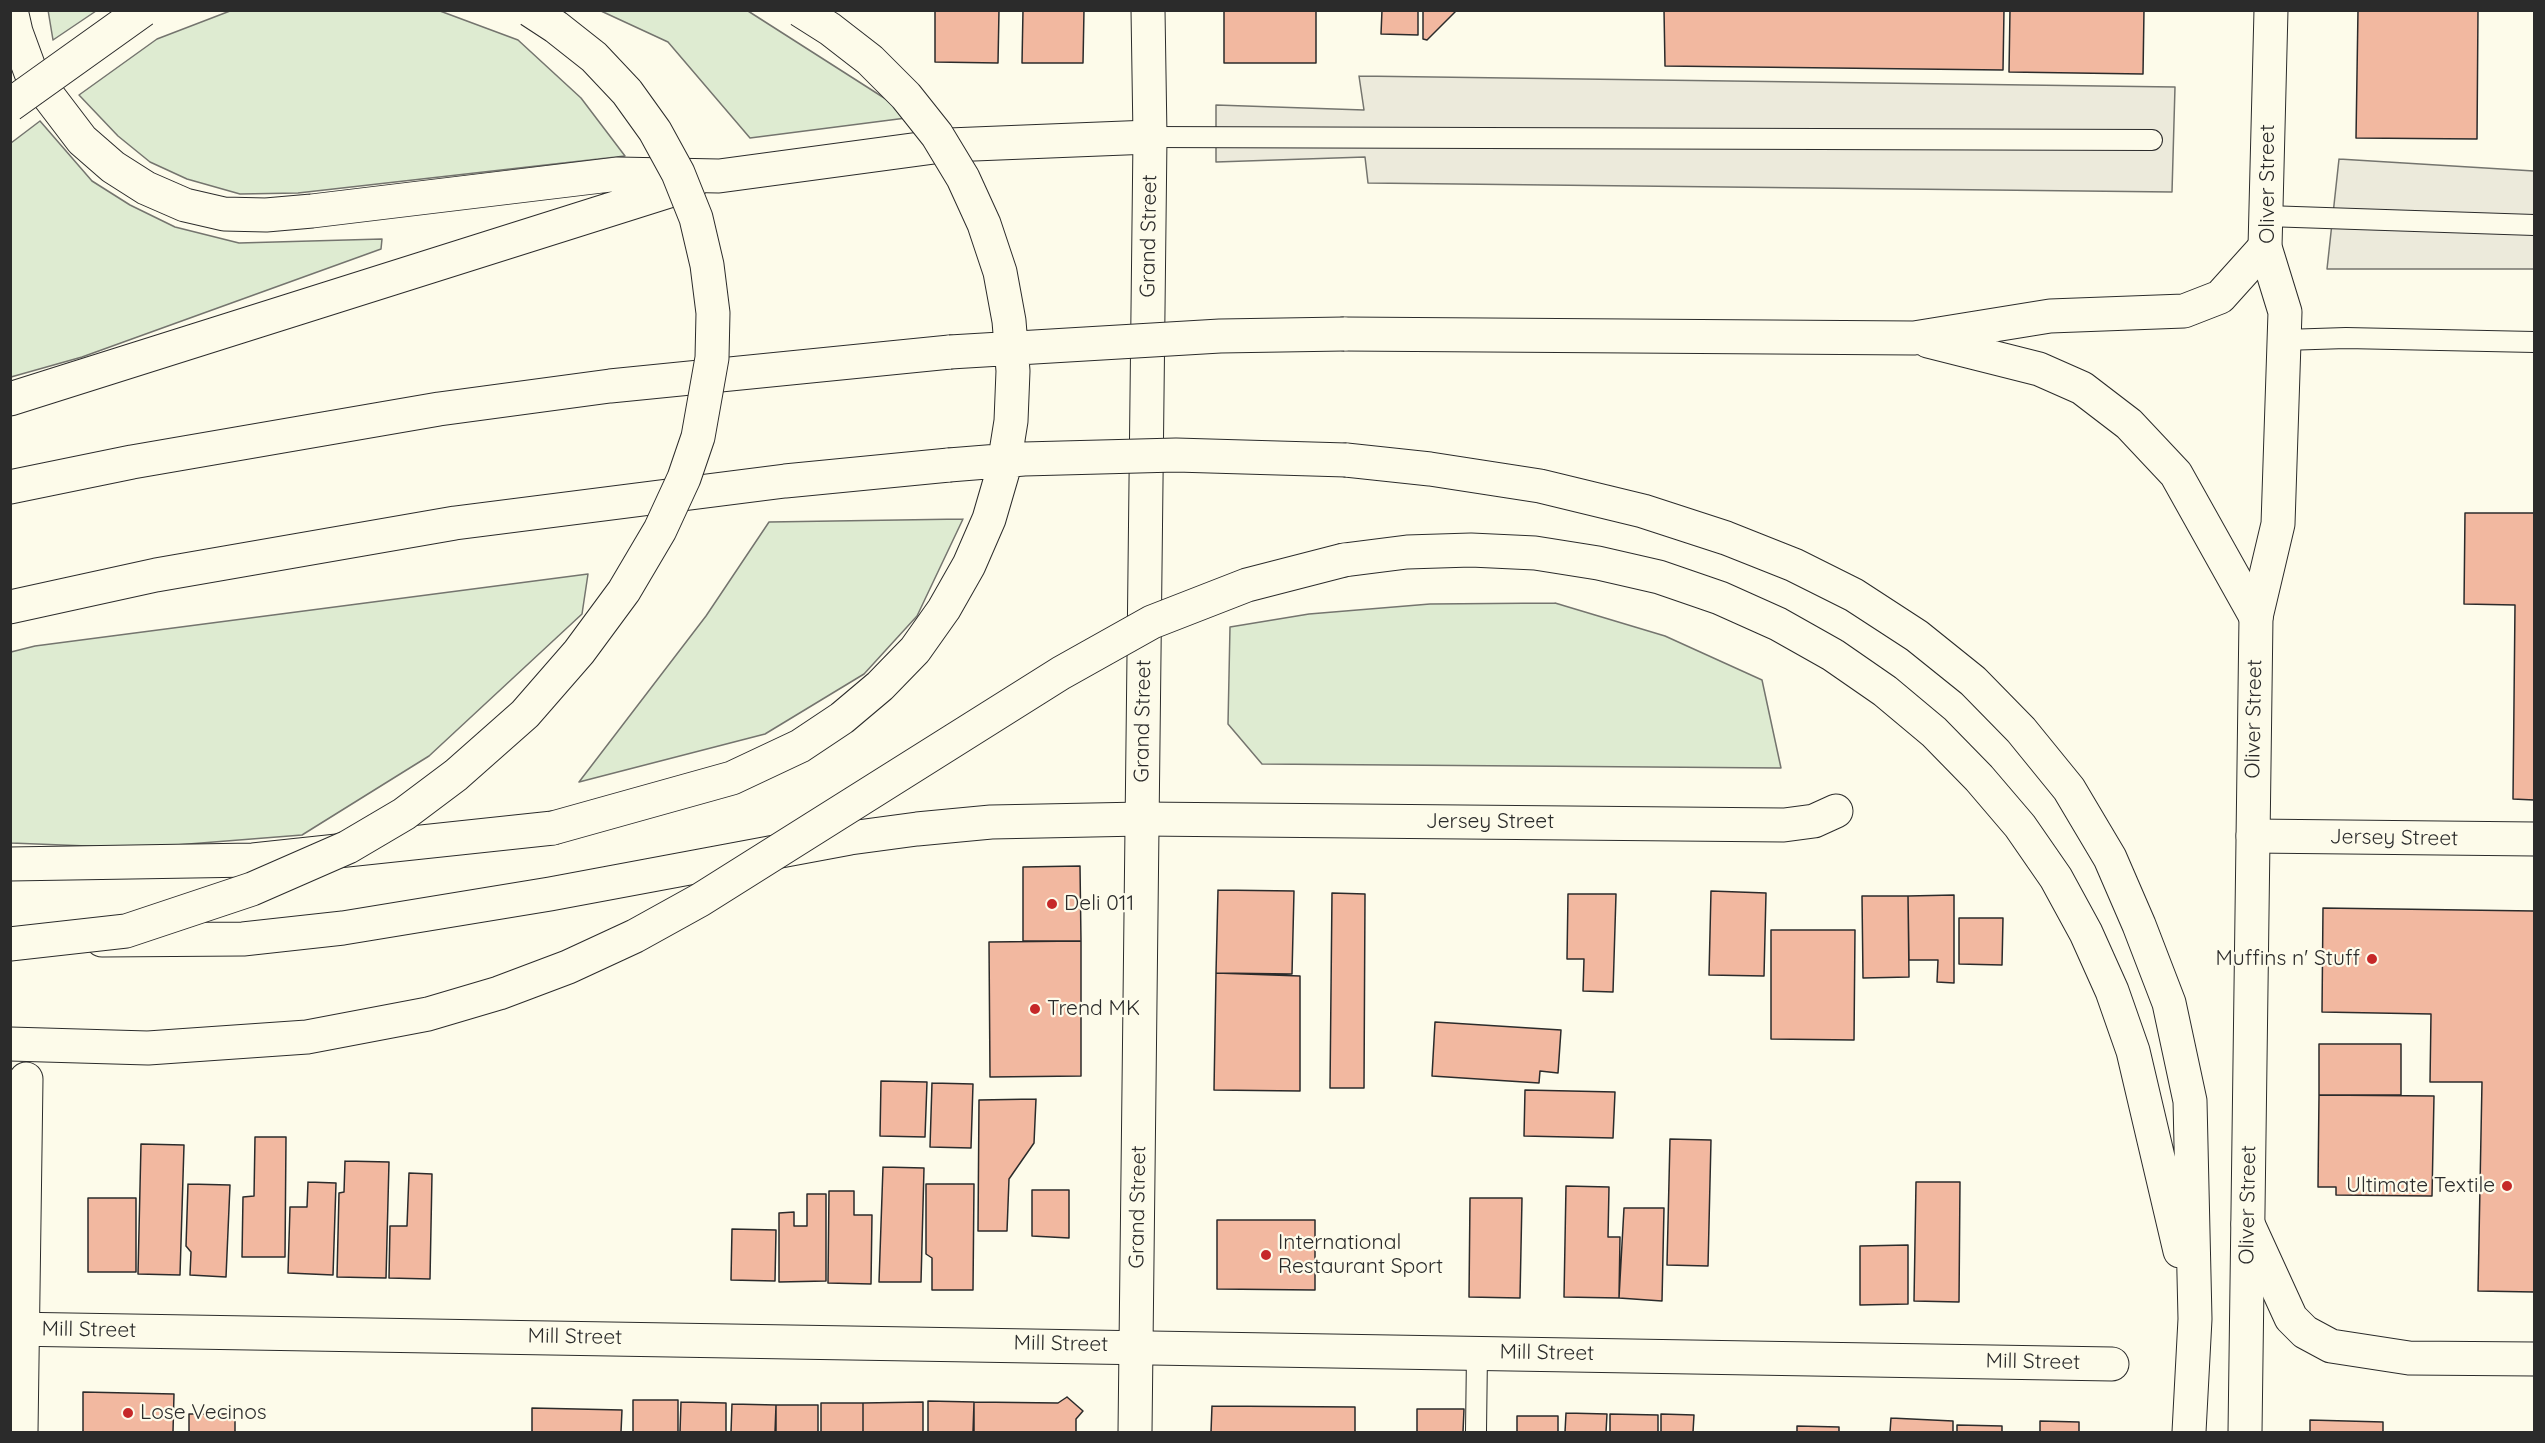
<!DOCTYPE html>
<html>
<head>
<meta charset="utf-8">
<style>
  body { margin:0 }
  #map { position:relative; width:2545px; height:1443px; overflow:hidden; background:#fdfbea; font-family:Quicksand,sans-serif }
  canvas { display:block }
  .frame { position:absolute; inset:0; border:12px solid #2b2b2b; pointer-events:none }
</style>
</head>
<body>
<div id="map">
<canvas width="2545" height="1443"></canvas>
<div class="frame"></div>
</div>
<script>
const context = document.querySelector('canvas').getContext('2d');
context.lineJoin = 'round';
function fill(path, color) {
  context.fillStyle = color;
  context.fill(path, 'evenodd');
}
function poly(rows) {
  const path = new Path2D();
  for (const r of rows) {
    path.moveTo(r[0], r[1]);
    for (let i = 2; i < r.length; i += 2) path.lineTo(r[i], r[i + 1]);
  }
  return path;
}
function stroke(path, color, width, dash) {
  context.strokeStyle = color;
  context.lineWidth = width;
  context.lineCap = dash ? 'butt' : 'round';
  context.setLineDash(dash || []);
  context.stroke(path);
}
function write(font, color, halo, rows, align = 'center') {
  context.font = font + ' Quicksand,sans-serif';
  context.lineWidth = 4.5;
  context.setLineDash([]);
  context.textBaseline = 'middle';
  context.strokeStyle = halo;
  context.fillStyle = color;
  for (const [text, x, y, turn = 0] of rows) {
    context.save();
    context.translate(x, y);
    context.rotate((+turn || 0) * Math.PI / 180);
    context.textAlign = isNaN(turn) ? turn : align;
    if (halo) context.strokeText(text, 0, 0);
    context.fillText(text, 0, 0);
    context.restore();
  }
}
const green = poly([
  [48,10,96,10,96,11,53,40,48,10],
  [230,11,440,11,518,40,581,98,625,156,298,193,240,194,187,179,150,162,118,136,79,95,157,39,230,11],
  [601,11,748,11,914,117,750,138,668,42,601,11],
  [40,121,92,181,130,205,175,227,239,243,382,239,381,249,82,357,11,377,11,143,40,121],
  [963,519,917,616,864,674,765,734,579,782,706,616,769,522,963,519],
  [588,574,582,614,429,756,302,835,138,848,11,843,11,652,35,646,588,574],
  [1555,603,1665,636,1762,680,1781,768,1262,764,1228,724,1230,627,1309,614,1430,604,1555,603]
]);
const parking = poly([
  [1359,76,2175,87,2172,192,1368,183,1365,157,1216,162,1216,105,1364,110,1359,76],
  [2339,159,2534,171,2534,269,2327,269,2339,159]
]);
const building = poly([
  [935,10,999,10,998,63,935,62,935,10],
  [1023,10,1084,10,1083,63,1022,63,1023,10],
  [1224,10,1316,10,1316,63,1224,63,1224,10],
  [1382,10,1418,10,1418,35,1381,34,1382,10],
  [1423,10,1457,10,1427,40,1423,39,1423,10],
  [1664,10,2004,10,2003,70,1665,66,1664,10],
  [2010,10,2144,10,2143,74,2009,72,2010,10],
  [2358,10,2478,10,2477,139,2356,138,2358,10],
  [2465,513,2534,513,2534,800,2513,799,2515,605,2464,604,2465,513],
  [1080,866,1081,941,1023,941,1023,867,1080,866],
  [1218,890,1294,891,1292,974,1216,973,1218,890],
  [1711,891,1766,893,1764,976,1709,975,1711,891],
  [1332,893,1365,894,1364,1088,1330,1088,1332,893],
  [1568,894,1616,894,1613,992,1583,991,1584,959,1567,959,1568,894],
  [1954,895,1954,983,1937,982,1938,960,1909,960,1908,896,1954,895],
  [1862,896,1908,896,1909,977,1863,978,1862,896],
  [2323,908,2534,911,2534,1292,2478,1291,2482,1082,2430,1082,2431,1014,2322,1012,2323,908],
  [1959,918,2003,918,2002,965,1959,964,1959,918],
  [1771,930,1855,930,1854,1040,1771,1039,1771,930],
  [1081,941,1081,1076,990,1077,989,942,1081,941],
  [1216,973,1300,976,1300,1091,1214,1090,1216,973],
  [1435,1022,1561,1030,1558,1073,1540,1071,1539,1083,1432,1076,1435,1022],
  [2319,1044,2401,1044,2401,1095,2319,1095,2319,1044],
  [881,1081,927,1082,925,1137,880,1136,881,1081],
  [932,1083,973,1084,971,1148,930,1147,932,1083],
  [1525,1090,1615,1092,1613,1138,1524,1136,1525,1090],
  [2319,1095,2434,1096,2432,1196,2336,1195,2336,1187,2318,1187,2319,1095],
  [1036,1099,1034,1143,1009,1179,1007,1231,978,1231,979,1100,1036,1099],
  [255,1137,286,1137,285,1257,242,1257,243,1197,254,1196,255,1137],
  [1670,1139,1711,1140,1708,1266,1667,1265,1670,1139],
  [141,1144,184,1145,180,1275,138,1274,141,1144],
  [345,1161,389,1162,386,1278,337,1277,339,1193,344,1192,345,1161],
  [883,1167,924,1168,921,1282,879,1282,883,1167],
  [409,1173,432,1174,430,1279,389,1278,390,1226,407,1226,409,1173],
  [308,1182,336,1183,333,1275,288,1273,290,1207,307,1207,308,1182],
  [1916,1182,1960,1182,1959,1302,1914,1301,1916,1182],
  [188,1184,230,1185,226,1277,190,1275,191,1252,186,1246,188,1184],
  [926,1184,974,1184,973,1290,932,1290,932,1258,926,1254,926,1184],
  [1566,1186,1609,1187,1608,1237,1620,1237,1619,1298,1564,1297,1566,1186],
  [1032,1190,1069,1190,1069,1238,1032,1236,1032,1190],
  [829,1191,854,1191,854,1215,872,1215,871,1284,828,1283,829,1191],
  [807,1194,826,1194,826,1281,779,1282,779,1213,794,1212,794,1226,807,1226,807,1194],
  [88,1198,136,1198,136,1272,88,1272,88,1198],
  [1470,1198,1522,1198,1520,1298,1469,1297,1470,1198],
  [1624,1208,1664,1208,1662,1301,1619,1298,1624,1208],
  [1217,1220,1315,1220,1315,1290,1217,1289,1217,1220],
  [732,1229,776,1230,775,1281,731,1280,732,1229],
  [1908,1245,1908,1304,1860,1305,1860,1246,1908,1245],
  [83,1392,174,1394,173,1432,83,1432,83,1392],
  [1067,1397,1083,1411,1076,1419,1076,1432,974,1432,974,1402,1058,1403,1067,1397],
  [633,1400,678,1400,678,1432,633,1432,633,1400],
  [928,1401,974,1402,973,1432,928,1432,928,1401],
  [681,1402,726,1403,726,1432,680,1432,681,1402],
  [923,1402,923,1432,863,1432,863,1403,923,1402],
  [821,1403,863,1403,863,1432,821,1432,821,1403],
  [732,1404,776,1405,775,1432,731,1432,732,1404],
  [776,1405,818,1405,818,1432,776,1432,776,1405],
  [1212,1406,1355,1407,1355,1432,1211,1432,1212,1406],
  [532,1408,622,1410,621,1432,532,1432,532,1408],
  [1417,1409,1464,1409,1463,1432,1417,1432,1417,1409],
  [1566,1413,1607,1414,1606,1432,1565,1432,1566,1413],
  [189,1414,235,1414,235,1432,189,1432,189,1414],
  [1610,1414,1658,1415,1658,1432,1610,1432,1610,1414],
  [1661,1414,1694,1415,1693,1432,1661,1432,1661,1414],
  [1517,1416,1558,1416,1558,1432,1517,1432,1517,1416],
  [1891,1418,1953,1421,1953,1432,1890,1432,1891,1418],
  [2310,1420,2383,1422,2383,1432,2310,1432,2310,1420],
  [2040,1421,2079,1422,2079,1432,2040,1432,2040,1421],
  [1957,1425,2002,1426,2002,1432,1957,1432,1957,1425],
  [1797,1426,1839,1427,1839,1432,1797,1432,1797,1426]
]);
const service = poly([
  [1150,137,2152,140],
  [2266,216,2534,225],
  [2284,340,2346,338,2534,342],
  [1476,1432,1477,1352]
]);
const minor = poly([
  [1142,819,1784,825,1814,821,1836,811],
  [2253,836,2534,839],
  [10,1329,2112,1364],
  [21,1432,26,1079]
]);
const tertiary = poly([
  [2248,1224,2291,1318,2305,1332,2331,1346,2409,1358,2534,1359]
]);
const secondary = poly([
  [2256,617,2278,524,2285,312,2265,247,2271,10],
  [1135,1432,1150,137,1148,10]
]);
const primary = poly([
  [2245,1432,2256,617]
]);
const motorway = poly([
  [11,10,16,32,31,73,82,140,113,167,146,188,185,205,224,214,266,215,312,211,618,174,719,176,949,145,1150,137],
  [1344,334,1914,338,2050,316,2184,311,2220,297,2265,247],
  [1928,341,2039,369,2082,388,2129,424,2176,474,2256,617],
  [10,399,691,184],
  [1346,460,1430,469,1540,486,1643,511,1726,538,1794,565,1854,595,1917,636,1973,681,2021,730,2069,789,2110,858,2139,925,2169,1003,2190,1101,2195,1319,2189,1432],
  [10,487,132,462,439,409,610,386,950,352],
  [1344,560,1407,552,1471,550,1535,553,1598,563,1659,577,1720,598,1778,624,1833,655,1885,691,1934,732,1979,778,2020,826,2056,878,2086,933,2112,991,2133,1051,2180,1251],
  [10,607,156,575,455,523,785,481,949,465],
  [10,864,253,860,553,828],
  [102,940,243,939,343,928,550,894,850,838,917,829,991,822,1142,819]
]);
const motorwayBridge = poly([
  [10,105,143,10],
  [950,352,1220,336,1344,334],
  [949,465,1024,459,1176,455,1346,460],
  [553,828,732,778,800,746,842,718,880,686,915,650,944,609,969,565,989,519,1003,471,1011,421,1013,371,1009,321,1000,272,984,224,963,178,937,135,906,96,870,60,830,29,800,10],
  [10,944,126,931,252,889,348,847,404,814,456,775,525,714,579,652,624,591,660,530,684,478,698,437,712,358,713,313,707,265,696,218,678,173,655,131,627,92,594,57,556,27,530,10],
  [10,1044,148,1048,307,1037,428,1014,499,993,568,967,635,936,700,900,1061,673,1152,622,1247,585,1344,560]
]);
const markers = [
  [1052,904,6,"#c62828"],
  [2372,959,6,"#c62828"],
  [1035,1009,6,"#c62828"],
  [2507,1186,6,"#c62828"],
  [1266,1255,6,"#c62828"],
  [128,1413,6,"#c62828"]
];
const streetNames = [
  ["Oliver Street",2268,184,-90],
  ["Grand Street",1149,236,-89],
  ["Oliver Street",2254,719,-89],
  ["Grand Street",1143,721,-89],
  ["Jersey Street",1490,822],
  ["Jersey Street",2394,838,1],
  ["Oliver Street",2248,1205,-89],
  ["Grand Street",1138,1207,-89],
  ["Mill Street",89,1330,1],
  ["Mill Street",575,1337,1],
  ["Mill Street",1061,1344,1],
  ["Mill Street",1547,1353,1],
  ["Mill Street",2033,1362,1]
];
const poiNames = [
  ["Deli 011",1064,904],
  ["Muffins n' Stuff",2360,959,"right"],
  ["Trend MK",1047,1009],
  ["Ultimate Textile",2495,1186,"right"],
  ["International",1278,1243],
  ["Restaurant Sport",1278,1267],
  ["Lose Vecinos",140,1413]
];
fill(green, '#deebd1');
stroke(green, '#74746e', 1.5);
fill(parking, '#eceadb');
stroke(parking, '#74746e', 1.5);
fill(building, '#f2b8a0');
stroke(building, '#2b2b2b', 1.5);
stroke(service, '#2b2b2b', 22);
stroke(minor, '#2b2b2b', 35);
stroke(tertiary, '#2b2b2b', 35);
stroke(secondary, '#2b2b2b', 35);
stroke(primary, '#2b2b2b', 35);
stroke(motorway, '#2b2b2b', 35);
stroke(service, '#fdfbea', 20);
stroke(minor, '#fdfbea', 33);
stroke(tertiary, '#fdfbea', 33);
stroke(secondary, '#fdfbea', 33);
stroke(primary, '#fdfbea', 33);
stroke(motorway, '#fdfbea', 33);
stroke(motorwayBridge, '#2b2b2b', 35, []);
stroke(motorwayBridge, '#fdfbea', 33);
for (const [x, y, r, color] of markers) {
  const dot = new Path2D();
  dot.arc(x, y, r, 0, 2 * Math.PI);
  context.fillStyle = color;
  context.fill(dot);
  stroke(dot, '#fdfbea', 2);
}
write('21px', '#2b2b2b', '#fdfbea', streetNames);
write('21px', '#2b2b2b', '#fdfbea', poiNames, 'left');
</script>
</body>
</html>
